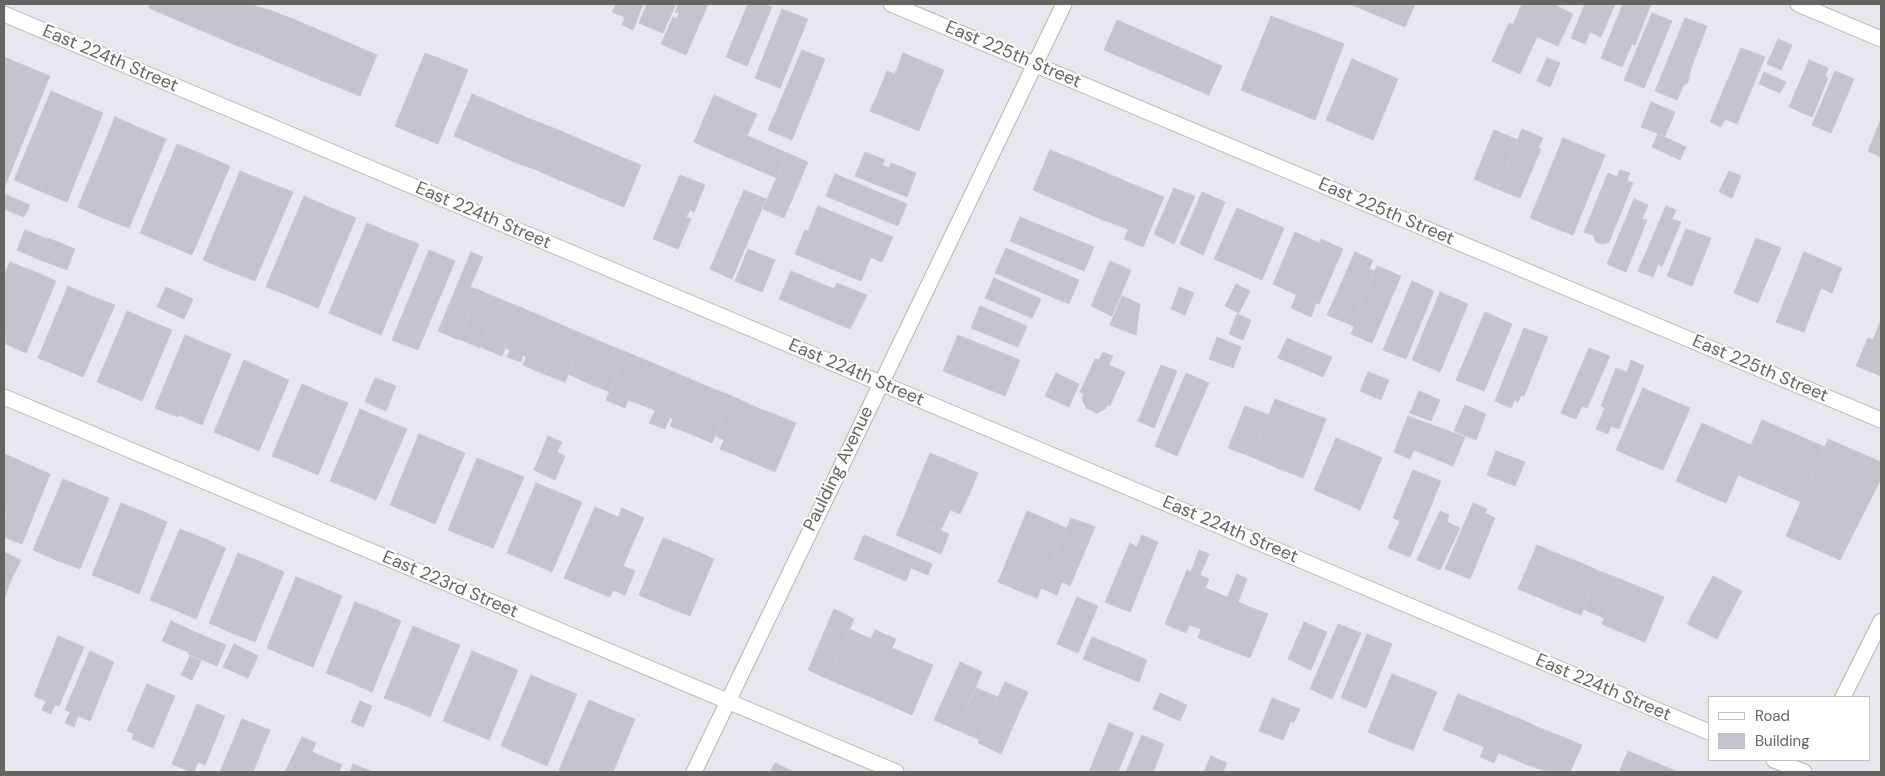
<!DOCTYPE html>
<html>
<head>
<meta charset="utf-8">
<style>
  body { margin:0 }
  #map { position:relative; width:1885px; height:776px; overflow:hidden; background:#e7e7ef; font-family:"DM Sans",sans-serif }
  canvas { display:block }
  .frame { position:absolute; inset:0; border:5px solid #66645e; pointer-events:none }
  .legend { position:absolute; left:1708px; top:696px; width:162px; height:65px; box-sizing:border-box; background:#fff; border:1px solid #c2c1bf; margin:0; padding:6px 9px; list-style:none; font-size:15px; color:#66645e }
  .legend li { display:flex; align-items:center; gap:10px; height:25px }
  .legend b { width:25px; border:1px solid #c2c1bf }
</style>
</head>
<body>
<div id="map">
<canvas width="1885" height="776"></canvas>
<div class="frame"></div>
<ul class="legend">
<li><b style="height:6px;background:#fff"></b>Road</li>
<li><b style="height:14px;background:#c3c4cb"></b>Building</li>
</ul>
</div>
<script>
const context = document.querySelector('canvas').getContext('2d');
context.lineJoin = 'round';
function fill(path, color) {
  context.fillStyle = color;
  context.fill(path, 'evenodd');
}
function poly(rows) {
  const path = new Path2D();
  for (const r of rows) {
    path.moveTo(r[0], r[1]);
    for (let i = 2; i < r.length; i += 2) path.lineTo(r[i], r[i + 1]);
  }
  return path;
}
function stroke(path, color, width, dash) {
  context.strokeStyle = color;
  context.lineWidth = width;
  context.lineCap = dash ? 'butt' : 'round';
  context.setLineDash(dash || []);
  context.stroke(path);
}
function write(font, color, halo, rows, align = 'center') {
  context.font = font + ' "DM Sans",sans-serif';
  context.lineWidth = 4;
  context.setLineDash([]);
  context.textBaseline = 'middle';
  context.strokeStyle = halo;
  context.fillStyle = color;
  for (const [text, x, y, turn = 0] of rows) {
    context.save();
    context.translate(x, y);
    context.rotate((+turn || 0) * Math.PI / 180);
    context.textAlign = isNaN(turn) ? turn : align;
    if (halo) context.strokeText(text, 0, 0);
    context.fillText(text, 0, 0);
    context.restore();
  }
}
const building = poly([
  [150,4,175,4,170,17,149,8,150,4],
  [175,4,201,4,191,26,170,17,175,4],
  [201,4,225,4,212,35,191,26,201,4],
  [225,4,250,4,233,44,212,35,225,4],
  [250,4,272,11,254,52,233,44,250,4],
  [616,4,643,4,633,30,622,25,625,17,612,12,616,4],
  [647,4,676,4,663,33,639,23,647,4],
  [679,4,708,4,686,55,661,44,673,17,677,19,679,13,675,12,679,4],
  [748,4,765,4,772,7,747,66,726,57,748,4],
  [1350,4,1381,4,1376,15,1350,4],
  [1381,4,1415,4,1405,27,1376,15,1381,4],
  [1522,4,1553,4,1573,14,1558,46,1537,37,1520,74,1492,61,1509,23,1513,25,1522,4],
  [1585,4,1615,4,1601,37,1590,32,1585,44,1571,38,1585,4],
  [1623,4,1651,4,1635,45,1632,44,1622,67,1601,58,1623,4],
  [782,9,808,19,780,88,755,78,782,9],
  [272,11,293,19,275,61,254,52,272,11],
  [1652,13,1672,21,1644,88,1624,80,1652,13],
  [1271,16,1297,26,1266,100,1241,90,1271,16],
  [1685,18,1707,26,1691,68,1688,82,1683,86,1677,100,1655,91,1685,18],
  [293,19,314,28,297,70,275,61,293,19],
  [1117,20,1222,66,1209,95,1104,50,1117,20],
  [1297,26,1316,33,1286,108,1266,100,1297,26],
  [314,28,335,37,318,79,297,70,314,28],
  [1316,33,1344,44,1315,120,1286,108,1316,33],
  [335,37,356,46,338,87,318,79,335,37],
  [1778,39,1792,45,1781,70,1767,64,1778,39],
  [356,46,377,55,360,96,338,87,356,46],
  [1741,48,1765,57,1737,124,1725,119,1721,127,1710,122,1741,48],
  [802,50,825,59,792,140,768,130,802,50],
  [425,53,446,61,416,135,395,126,425,53],
  [903,53,944,70,935,91,895,74,903,53],
  [4,57,50,76,4,188,4,57],
  [1547,58,1560,63,1550,87,1537,81,1547,58],
  [1352,59,1375,69,1349,130,1326,120,1352,59],
  [1809,60,1828,68,1825,76,1828,78,1812,117,1789,107,1809,60],
  [446,61,468,70,438,144,416,135,446,61],
  [1375,69,1398,79,1373,140,1349,130,1375,69],
  [887,71,935,91,927,111,879,91,887,71],
  [1835,71,1854,79,1831,133,1812,125,1835,71],
  [1764,72,1786,82,1780,93,1759,84,1764,72],
  [51,91,77,102,40,191,14,180,51,91],
  [879,91,927,111,919,131,870,111,879,91],
  [472,94,493,103,475,145,454,136,472,94],
  [714,95,738,106,729,128,704,118,714,95],
  [77,102,103,113,67,202,40,191,77,102],
  [1651,102,1675,112,1665,136,1641,127,1651,102],
  [493,103,514,112,496,154,475,145,493,103],
  [738,106,757,114,747,136,729,128,738,106],
  [514,112,535,121,517,163,496,154,514,112],
  [115,117,140,128,103,218,78,207,115,117],
  [704,118,729,128,718,153,694,142,704,118],
  [1881,119,1881,157,1868,151,1881,119],
  [535,121,556,129,539,171,517,163,535,121],
  [140,128,166,139,129,228,103,218,140,128],
  [729,128,787,153,777,178,718,153,729,128],
  [556,129,577,138,559,180,539,171,556,129],
  [1522,129,1543,138,1538,148,1541,149,1520,198,1497,189,1522,129],
  [1494,130,1518,140,1497,189,1474,179,1494,130],
  [1658,134,1686,147,1680,160,1652,147,1658,134],
  [577,138,598,147,581,189,559,180,577,138],
  [1563,138,1585,147,1552,227,1530,218,1563,138],
  [177,144,204,155,166,244,140,233,177,144],
  [598,147,619,156,602,198,581,189,598,147],
  [1585,147,1605,155,1573,235,1552,227,1585,147],
  [1050,150,1073,159,1056,200,1033,190,1050,150],
  [865,152,885,160,882,165,889,168,891,163,916,173,907,197,855,176,865,152],
  [787,153,808,162,796,190,775,181,787,153],
  [204,155,230,166,192,255,166,244,204,155],
  [619,156,641,165,624,207,602,198,619,156],
  [1073,159,1095,168,1078,209,1056,200,1073,159],
  [1095,168,1120,179,1103,220,1078,209,1095,168],
  [1620,170,1630,173,1627,181,1633,183,1609,242,1602,244,1596,242,1593,235,1584,232,1608,173,1617,177,1620,170],
  [240,171,267,182,229,271,203,260,240,171],
  [1729,171,1741,176,1732,198,1719,192,1729,171],
  [835,174,907,204,898,226,826,196,835,174],
  [680,175,705,185,694,212,690,210,686,217,691,219,678,249,653,239,680,175],
  [1120,179,1142,188,1125,228,1103,220,1120,179],
  [775,181,796,190,784,218,763,209,775,181],
  [267,182,293,192,255,281,229,271,267,182],
  [1142,188,1164,197,1143,247,1124,239,1128,230,1125,228,1142,188],
  [1174,188,1195,196,1174,244,1154,234,1174,188],
  [744,190,766,199,732,279,710,269,744,190],
  [1202,192,1225,202,1203,255,1180,244,1202,192],
  [4,194,30,205,24,217,4,209,4,194],
  [304,196,329,207,292,297,266,287,304,196],
  [1634,199,1648,205,1642,219,1647,220,1626,272,1607,264,1634,199],
  [818,206,893,237,882,262,808,231,818,206],
  [1666,206,1676,210,1672,219,1681,222,1662,266,1658,264,1653,277,1638,271,1666,206],
  [329,207,356,218,318,308,292,297,329,207],
  [1237,208,1260,218,1238,269,1214,259,1237,208],
  [1020,217,1094,247,1084,271,1010,241,1020,217],
  [1260,218,1284,228,1262,280,1238,269,1260,218],
  [367,223,393,234,355,324,329,313,367,223],
  [1686,229,1711,238,1692,286,1667,276,1686,229],
  [25,230,47,239,38,259,17,250,25,230],
  [805,230,871,257,861,281,795,254,805,230],
  [1295,232,1319,243,1297,295,1273,284,1295,232],
  [393,234,419,244,381,335,355,324,393,234],
  [48,238,75,249,67,270,38,259,48,238],
  [1756,238,1781,248,1758,303,1734,293,1756,238],
  [1321,239,1343,249,1319,304,1316,303,1311,317,1291,308,1321,239],
  [1006,248,1079,280,1069,304,995,273,1006,248],
  [748,249,775,260,762,292,735,281,748,249],
  [429,250,455,261,418,350,392,340,429,250],
  [471,252,483,257,470,287,479,290,459,340,438,331,471,252],
  [1355,252,1373,260,1369,269,1374,271,1351,325,1327,315,1355,252],
  [1804,252,1842,268,1832,293,1821,288,1804,332,1776,322,1804,252],
  [1110,261,1131,270,1121,294,1100,285,1110,261],
  [10,262,33,271,4,341,4,276,10,262],
  [1377,266,1401,276,1372,343,1351,334,1354,327,1351,325,1377,266],
  [33,271,56,281,26,353,4,343,4,341,33,271],
  [791,271,834,289,837,283,867,295,850,329,779,299,791,271],
  [994,278,1041,299,1032,318,985,298,994,278],
  [1412,281,1434,291,1406,359,1383,350,1412,281],
  [1236,284,1250,291,1239,313,1225,306,1236,284],
  [1100,285,1121,294,1112,316,1091,306,1100,285],
  [68,286,91,296,62,368,38,358,68,286],
  [166,287,193,299,184,319,157,307,166,287],
  [1179,287,1194,293,1185,315,1171,309,1179,287],
  [479,290,500,299,480,348,459,339,479,290],
  [1440,292,1468,304,1440,372,1412,360,1440,292],
  [91,296,115,305,83,377,62,368,91,296],
  [1122,296,1140,304,1136,335,1110,325,1122,296],
  [500,299,522,308,502,356,480,347,500,299],
  [980,306,1027,326,1018,347,971,328,980,306],
  [522,308,543,317,526,357,523,355,521,362,507,357,510,350,505,348,522,308],
  [127,311,150,321,119,391,97,382,127,311],
  [1485,312,1512,324,1484,391,1456,380,1485,312],
  [1237,314,1251,320,1243,340,1229,334,1237,314],
  [543,317,564,326,544,374,523,365,543,317],
  [1881,320,1881,376,1856,366,1868,338,1873,340,1881,320],
  [150,321,172,330,142,401,119,391,150,321],
  [564,326,585,335,565,382,544,374,564,326],
  [1524,328,1548,337,1524,396,1521,395,1518,402,1515,400,1511,408,1495,401,1524,328],
  [185,335,208,345,178,417,155,408,185,335],
  [585,335,606,344,590,384,568,374,585,335],
  [958,335,1020,360,1005,396,943,371,958,335],
  [1217,337,1241,347,1233,368,1209,359,1217,337],
  [1287,338,1308,347,1300,367,1278,358,1287,338],
  [606,344,626,352,610,392,590,384,606,344],
  [208,345,231,354,202,425,179,415,208,345],
  [1308,347,1332,357,1323,377,1300,367,1308,347],
  [1589,348,1610,356,1587,408,1582,406,1576,419,1561,413,1589,348],
  [626,352,648,361,631,401,628,400,625,408,606,400,626,352],
  [1103,352,1113,356,1109,365,1125,372,1110,406,1107,405,1105,409,1097,413,1086,408,1082,399,1084,394,1080,392,1095,359,1099,360,1103,352],
  [244,360,266,370,236,441,214,432,244,360],
  [1631,360,1644,366,1619,429,1611,426,1608,434,1596,429,1605,408,1601,406,1616,368,1627,372,1631,360],
  [648,361,669,370,652,409,631,401,648,361],
  [1161,365,1177,371,1154,428,1138,421,1161,365],
  [266,370,289,380,259,451,236,441,266,370],
  [669,370,690,379,673,419,670,417,665,429,649,423,655,411,652,409,669,370],
  [1368,372,1389,380,1381,400,1360,391,1368,372],
  [1056,373,1079,384,1069,407,1045,396,1056,373],
  [1186,373,1209,383,1177,456,1155,446,1186,373],
  [375,378,396,386,386,411,365,402,375,378],
  [690,379,711,388,691,434,670,426,690,379],
  [302,384,325,394,295,465,272,456,302,384],
  [711,388,732,396,712,443,691,434,711,388],
  [1643,388,1666,398,1639,460,1616,450,1643,388],
  [1419,391,1440,400,1431,421,1410,413,1419,391],
  [325,394,348,403,318,475,295,465,325,394],
  [732,396,753,406,733,454,720,449,724,440,716,436,732,396],
  [1666,398,1690,408,1663,470,1639,460,1666,398],
  [1275,399,1300,409,1277,468,1252,457,1275,399],
  [1465,405,1486,414,1476,440,1454,431,1465,405],
  [753,406,774,414,754,463,733,454,753,406],
  [1245,406,1269,415,1252,457,1228,448,1245,406],
  [360,409,383,419,353,490,330,481,360,409],
  [1300,409,1326,419,1303,478,1277,468,1300,409],
  [774,414,796,423,775,472,754,463,774,414],
  [1408,416,1465,437,1453,466,1414,450,1410,459,1394,452,1408,416],
  [383,419,407,429,376,500,353,490,383,419],
  [1762,420,1790,432,1766,487,1738,475,1762,420],
  [1702,423,1726,434,1700,492,1676,481,1702,423],
  [1790,432,1825,447,1801,502,1766,487,1790,432],
  [419,434,441,443,412,514,390,505,419,434],
  [1726,434,1751,445,1726,503,1700,492,1726,434],
  [548,436,562,442,557,452,565,456,555,480,534,470,548,436],
  [1336,438,1360,448,1338,500,1314,490,1336,438],
  [1828,439,1881,462,1881,479,1840,560,1786,536,1828,439],
  [441,443,465,453,435,524,412,514,441,443],
  [1360,448,1382,458,1360,510,1338,500,1360,448],
  [1496,451,1525,462,1515,486,1487,475,1496,451],
  [930,453,978,473,969,495,921,475,930,453],
  [5,454,27,464,4,519,4,457,5,454],
  [477,458,499,467,470,539,448,530,477,458],
  [27,464,50,474,22,544,4,537,4,519,27,464],
  [499,467,524,477,493,548,470,539,499,467],
  [1413,470,1441,481,1410,557,1388,548,1400,521,1393,518,1413,470],
  [921,475,969,495,960,514,913,494,921,475],
  [63,479,85,488,56,560,33,550,63,479],
  [536,483,558,492,529,562,507,553,536,483],
  [85,488,109,498,80,569,56,560,85,488],
  [558,492,582,502,552,572,529,562,558,492],
  [913,494,950,510,941,530,905,515,913,494],
  [121,503,144,512,115,584,92,575,121,503],
  [1473,503,1487,509,1485,513,1495,518,1470,579,1445,569,1473,503],
  [595,507,618,517,588,588,564,578,595,507],
  [622,508,644,518,623,566,635,571,625,595,613,590,610,597,588,588,622,508],
  [1027,511,1046,519,1017,590,998,582,1027,511],
  [1440,511,1449,515,1447,522,1460,528,1440,570,1417,560,1440,511],
  [144,512,167,522,139,594,115,584,144,512],
  [905,515,949,534,941,554,896,535,905,515],
  [1071,518,1095,527,1070,586,1062,582,1057,595,1041,588,1071,518],
  [1046,519,1066,528,1037,598,1017,590,1046,519],
  [180,529,203,538,173,609,150,600,180,529],
  [864,535,932,564,928,575,911,568,906,581,854,559,864,535],
  [1142,535,1158,542,1130,612,1105,602,1130,543,1137,547,1142,535],
  [203,538,226,548,196,619,173,609,203,538],
  [663,538,689,548,665,606,639,595,663,538],
  [1537,545,1558,554,1540,598,1518,589,1537,545],
  [689,548,714,559,690,616,665,606,689,548],
  [1199,550,1209,554,1200,575,1209,579,1186,633,1165,624,1187,570,1191,572,1199,550],
  [4,552,21,560,11,580,4,577,4,552],
  [238,553,261,562,232,633,209,623,238,553],
  [1558,554,1579,562,1561,607,1540,598,1558,554],
  [261,562,284,572,255,642,232,633,261,562],
  [1579,562,1599,571,1581,615,1561,607,1579,562],
  [1599,571,1620,579,1604,618,1583,609,1599,571],
  [1237,574,1247,579,1238,602,1247,606,1229,650,1209,642,1237,574],
  [1713,576,1742,591,1717,639,1687,624,1713,576],
  [4,577,11,580,4,599,4,577],
  [296,577,319,586,290,658,267,648,296,577],
  [1620,579,1642,588,1623,633,1602,624,1620,579],
  [319,586,342,596,313,667,290,658,319,586],
  [1205,588,1227,597,1209,642,1198,638,1201,629,1190,625,1205,588],
  [1642,588,1664,597,1645,642,1623,633,1642,588],
  [1077,597,1098,606,1078,653,1057,644,1077,597],
  [355,602,378,611,349,682,326,673,355,602],
  [1247,606,1268,614,1250,658,1229,650,1247,606],
  [834,609,854,619,828,679,808,670,834,609],
  [378,611,401,621,372,692,349,682,378,611],
  [171,621,197,633,188,652,162,641,171,621],
  [1304,622,1327,632,1311,670,1288,659,1304,622],
  [1338,624,1361,633,1332,699,1310,689,1338,624],
  [413,626,437,636,408,707,384,698,413,626],
  [849,629,871,639,849,688,828,679,849,629],
  [875,630,896,639,871,697,849,688,875,630],
  [197,633,226,645,217,666,188,654,197,633],
  [1367,634,1392,644,1366,708,1341,698,1367,634],
  [58,636,84,647,59,706,55,705,51,714,42,710,46,701,34,696,58,636],
  [437,636,460,645,430,717,408,707,437,636],
  [1092,637,1119,648,1110,670,1083,659,1092,637],
  [234,644,258,656,248,678,223,667,234,644],
  [892,648,911,656,889,705,871,697,892,648],
  [1119,648,1147,660,1139,682,1110,670,1119,648],
  [90,651,114,662,90,721,78,716,74,727,65,723,70,712,65,710,90,651],
  [472,651,494,660,465,730,443,721,472,651],
  [190,656,201,661,192,680,181,675,190,656],
  [911,656,933,665,912,715,889,705,911,656],
  [494,660,518,670,489,740,465,730,494,660],
  [960,662,982,672,957,730,934,720,960,662],
  [1392,674,1415,683,1391,742,1368,732,1392,674],
  [531,675,554,685,524,756,501,746,531,675],
  [1005,682,1028,692,1001,754,978,743,1005,682],
  [1415,683,1437,692,1413,750,1391,742,1415,683],
  [147,684,175,696,153,748,132,739,134,734,127,731,147,684],
  [554,685,577,694,547,766,524,756,554,685],
  [976,688,998,697,980,740,957,730,976,688],
  [1160,693,1187,705,1180,721,1153,709,1160,693],
  [1458,694,1478,702,1463,738,1443,730,1458,694],
  [1272,698,1300,709,1294,722,1291,721,1283,740,1259,731,1272,698],
  [589,700,612,710,586,772,564,772,559,770,589,700],
  [360,701,372,706,363,727,351,722,360,701],
  [1478,702,1500,711,1484,747,1463,738,1478,702],
  [197,704,225,716,205,765,198,762,194,772,192,772,172,764,197,704],
  [612,710,635,719,613,772,586,772,612,710],
  [1500,711,1520,719,1504,755,1498,753,1494,763,1480,757,1500,711],
  [242,719,270,730,253,772,220,772,242,719],
  [1520,719,1540,728,1525,764,1504,755,1520,719],
  [1109,723,1134,733,1131,740,1118,772,1089,772,1109,723],
  [1540,728,1563,737,1548,772,1525,764,1540,728],
  [1142,735,1164,744,1153,772,1126,772,1142,735],
  [302,737,316,743,312,752,342,765,339,772,285,772,302,737],
  [1563,737,1582,745,1570,772,1548,772,1563,737],
  [1628,751,1678,772,1619,772,1628,751],
  [1211,756,1227,763,1223,772,1204,772,1211,756],
  [775,763,794,772,770,772,775,763],
  [353,764,373,772,350,772,353,764]
]);
const minor = poly([
  [891,4,1881,420],
  [1798,4,1881,39],
  [4,14,1709,732],
  [4,397,896,772],
  [1843,697,1881,621],
  [1774,760,1804,772],
  [694,772,1064,4]
]);
const streetNames = [
  ["East 225th Street",1013,55,23],
  ["East 224th Street",110,59,23],
  ["East 225th Street",1386,212,23],
  ["East 224th Street",483,216,23],
  ["East 225th Street",1760,369,23],
  ["East 224th Street",856,373,23],
  ["Paulding Avenue",839,469,-64],
  ["East 224th Street",1230,530,23],
  ["East 223rd Street",450,585,23],
  ["East 224th Street",1603,688,23]
];
fill(building, '#c3c4cb');
stroke(building, '#c6c7d3', 1);
stroke(minor, '#b5b5af', 17);
stroke(minor, '#fff', 15);
write('18px', '#66645e', '#fff', streetNames);
</script>
</body>
</html>
